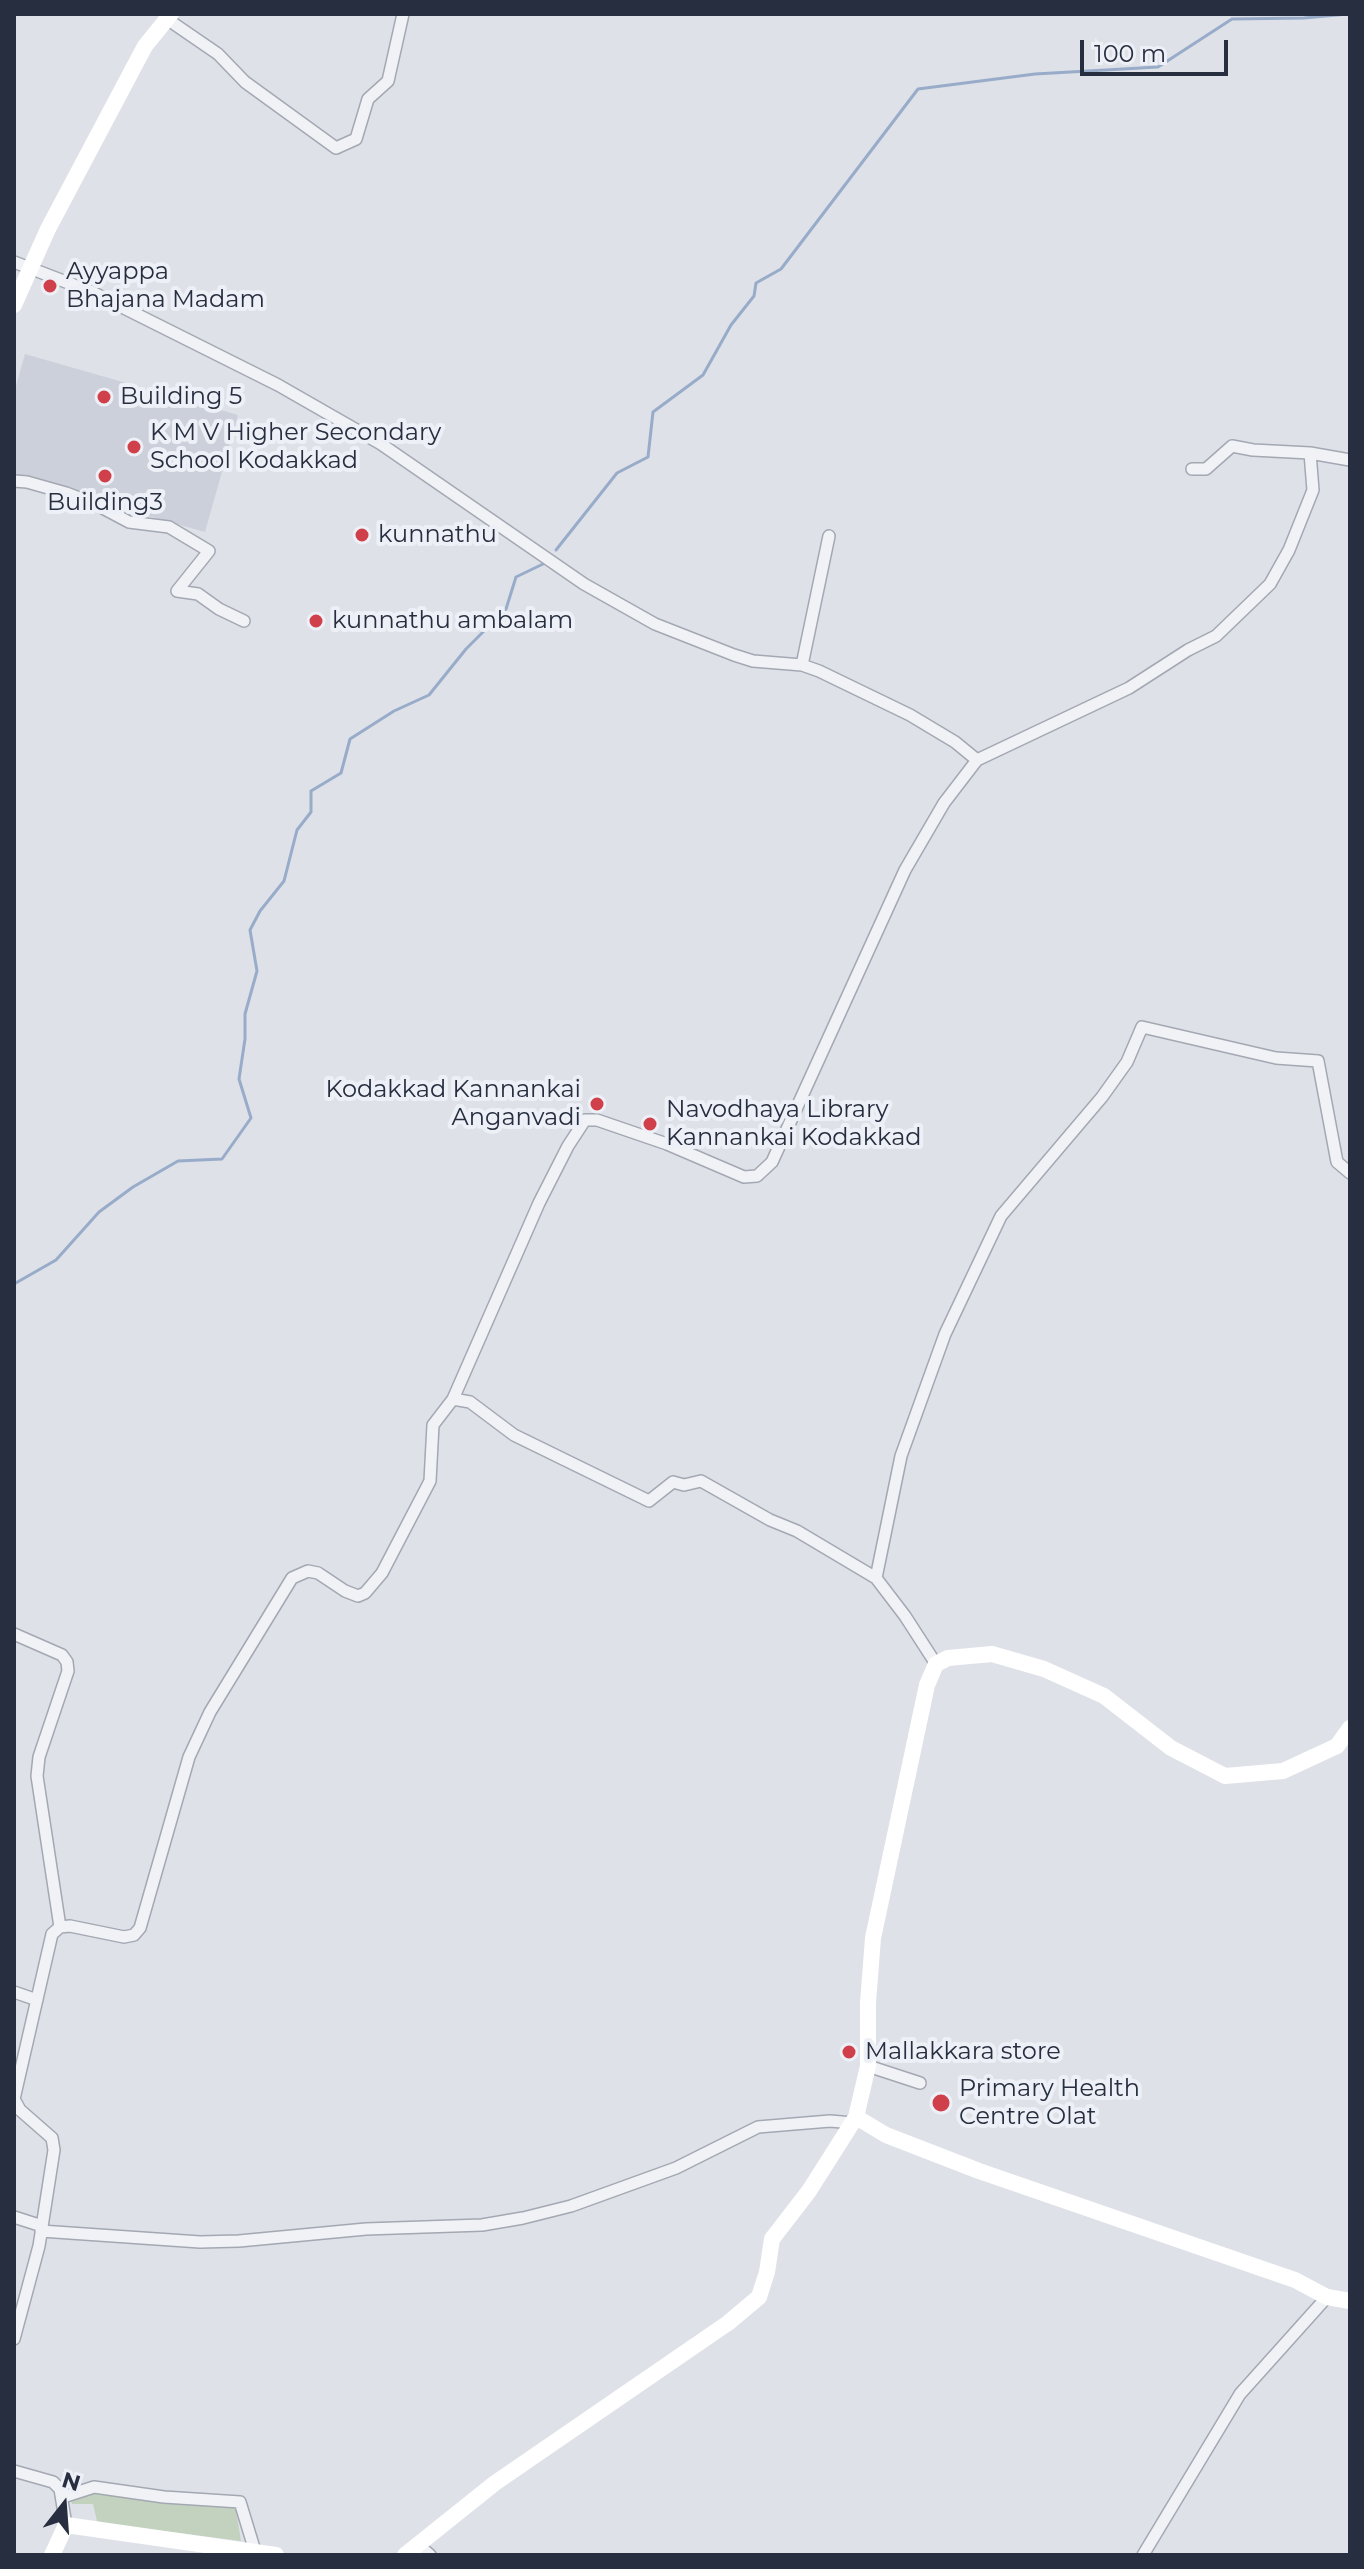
<!DOCTYPE html>
<html>
<head>
<meta charset="utf-8">
<style>
  body { margin:0 }
  #map { position:relative; width:1364px; height:2569px; overflow:hidden; background:#dee1e8; font-family:Montserrat,sans-serif }
  canvas { display:block }
  .frame { position:absolute; inset:0; border:16px solid #272e3f; pointer-events:none }
  .north { position:absolute; left:24px; top:2465px; width:80px; height:80px; -webkit-text-stroke:6px #edf0f6; paint-order:stroke; rotate:17deg; font-size:22px; font-weight:700; line-height:32px; text-align:center; color:#272e3f }
  .north::after { content:''; display:block; margin:auto; width:28px; height:36px; background:#272e3f; clip-path:polygon(50% 0,100% 100%,50% 72%,0 100%) }
  .scale { position:absolute; left:1080px; top:40px; width:148px; height:36px; box-sizing:border-box; border:4px solid #272e3f; border-top:0; padding-left:10px; font-size:24px; line-height:28px; white-space:nowrap; color:#272e3f; -webkit-text-stroke:6px #edf0f6; paint-order:stroke }
</style>
</head>
<body>
<div id="map">
<canvas width="1364" height="2569"></canvas>
<div class="frame"></div>
<div class="north">N</div>
<div class="scale">100 m</div>
</div>
<script>
const context = document.querySelector('canvas').getContext('2d');
context.lineJoin = 'round';
function fill(path, color) {
  context.fillStyle = color;
  context.fill(path, 'evenodd');
}
function poly(rows) {
  const path = new Path2D();
  for (const r of rows) {
    path.moveTo(r[0], r[1]);
    for (let i = 2; i < r.length; i += 2) path.lineTo(r[i], r[i + 1]);
  }
  return path;
}
function stroke(path, color, width, dash) {
  context.strokeStyle = color;
  context.lineWidth = width;
  context.lineCap = dash ? 'butt' : 'round';
  context.setLineDash(dash || []);
  context.stroke(path);
}
function write(font, color, halo, rows, align = 'center') {
  context.font = font + ' Montserrat,sans-serif';
  context.lineWidth = 8;
  context.setLineDash([]);
  context.textBaseline = 'middle';
  context.strokeStyle = halo;
  context.fillStyle = color;
  for (const [text, x, y, turn = 0] of rows) {
    context.save();
    context.translate(x, y);
    context.rotate((+turn || 0) * Math.PI / 180);
    context.textAlign = isNaN(turn) ? turn : align;
    if (halo) context.strokeText(text, 0, 0);
    context.fillText(text, 0, 0);
    context.restore();
  }
}
const built = poly([
  [25,354,238,415,205,532,14,478,14,393]
]);
const green = poly([
  [94,2492,232,2505,236,2510,241,2541,102,2523,97,2521,93,2504,72,2504,71,2500]
]);
const stream = poly([
  [556,550,617,473,648,457,653,412,703,375,731,325,754,296,756,283,781,269,918,89,1035,74,1158,67,1232,19,1304,18,1348,14],
  [14,1284,56,1260,99,1212,133,1187,178,1161,222,1159,251,1118,239,1079,245,1039,245,1014,257,971,250,930,260,911,284,881,297,830,311,812,311,791,341,773,350,739,394,711,429,695,466,649,506,609,516,577,543,564]
]);
const street = poly([
  [167,19,218,54,245,82,336,148,356,139,368,99,388,81,403,14],
  [14,262,92,292,278,385,381,444,584,584,655,624,734,655,753,661,802,665,819,671,910,715,955,742,977,760,944,803,905,870,772,1162,757,1176,744,1177,667,1144,597,1120,585,1120,568,1146,539,1203,453,1399,433,1425,430,1481,382,1573,365,1593,358,1596,345,1591,318,1573,308,1571,292,1578,210,1712,189,1757,140,1928,134,1935,124,1937,70,1926,60,1927,52,1934,14,2099,20,2110,52,2138,54,2150,39,2246,14,2339],
  [1192,469,1206,469,1232,446,1253,450,1310,453],
  [14,481,27,482,66,493,97,505,129,522,169,527,209,551,177,591,198,594,219,609,244,621],
  [802,665,829,536],
  [977,760,1129,688,1188,650,1216,636,1270,584,1289,550,1313,490,1310,453,1350,460],
  [453,1399,470,1402,514,1435,649,1501,673,1482,684,1485,701,1481,770,1520,797,1531,876,1578],
  [14,1634,62,1655,67,1662,68,1671,39,1757,37,1776,60,1927],
  [936,1664,905,1616,876,1578,901,1456,945,1334,1001,1216,1102,1097,1127,1062,1142,1027,1276,1058,1318,1061,1337,1162,1350,1173],
  [14,1992,37,2000],
  [868,2066,920,2083],
  [14,2217,42,2226],
  [41,2231,200,2242,239,2241,366,2229,482,2225,523,2218,571,2206,676,2168,758,2127,830,2121,853,2123],
  [14,2471,53,2482,60,2489,66,2525],
  [63,2497,94,2487,164,2497,240,2502,255,2551],
  [418,2545,430,2555],
  [1143,2555,1240,2394,1327,2297]
]);
const secondary = poly([
  [14,305,48,229,145,46,171,14],
  [856,2117,886,2135,979,2171,1295,2280,1327,2297,1350,2301],
  [52,2555,66,2525,276,2555],
  [405,2555,495,2483,728,2323,759,2297,767,2272,772,2239,809,2191,856,2117,868,2066,868,2003,873,1938,927,1685,936,1664,948,1658,992,1654,1044,1669,1104,1696,1171,1748,1225,1776,1283,1771,1337,1746,1350,1728]
]);
const markers = [
  [50,286,8,"#d0404a"],
  [104,397,8,"#d0404a"],
  [134,447,8,"#d0404a"],
  [105,476,8,"#d0404a"],
  [362,535,8,"#d0404a"],
  [316,621,8,"#d0404a"],
  [597,1104,8,"#d0404a"],
  [650,1124,8,"#d0404a"],
  [849,2052,8,"#d0404a"],
  [941,2103,10,"#d0404a"]
];
const poiNames = [
  ["Ayyappa",66,272],
  ["Bhajana Madam",66,300],
  ["Building 5",120,397],
  ["K M V Higher Secondary",150,433],
  ["School Kodakkad",150,461],
  ["Building3",105,503,"center"],
  ["kunnathu",378,535],
  ["kunnathu ambalam",332,621],
  ["Kodakkad Kannankai",581,1090,"right"],
  ["Anganvadi",581,1118,"right"],
  ["Navodhaya Library",666,1110],
  ["Kannankai Kodakkad",666,1138],
  ["Mallakkara store",865,2052],
  ["Primary Health",959,2089],
  ["Centre Olat",959,2117]
];
fill(built, '#ccd0da');
fill(green, '#c2d2bf');
stroke(stream, '#98acc9', 3);
stroke(street, '#a3a8b2', 14);
stroke(street, '#f1f2f6', 11);
stroke(secondary, '#fff', 16);
for (const [x, y, r, color] of markers) {
  const dot = new Path2D();
  dot.arc(x, y, r, 0, 2 * Math.PI);
  context.fillStyle = color;
  context.fill(dot);
  stroke(dot, '#edf0f6', 3);
}
write('24px', '#272e3f', '#edf0f6', poiNames, 'left');
</script>
</body>
</html>
